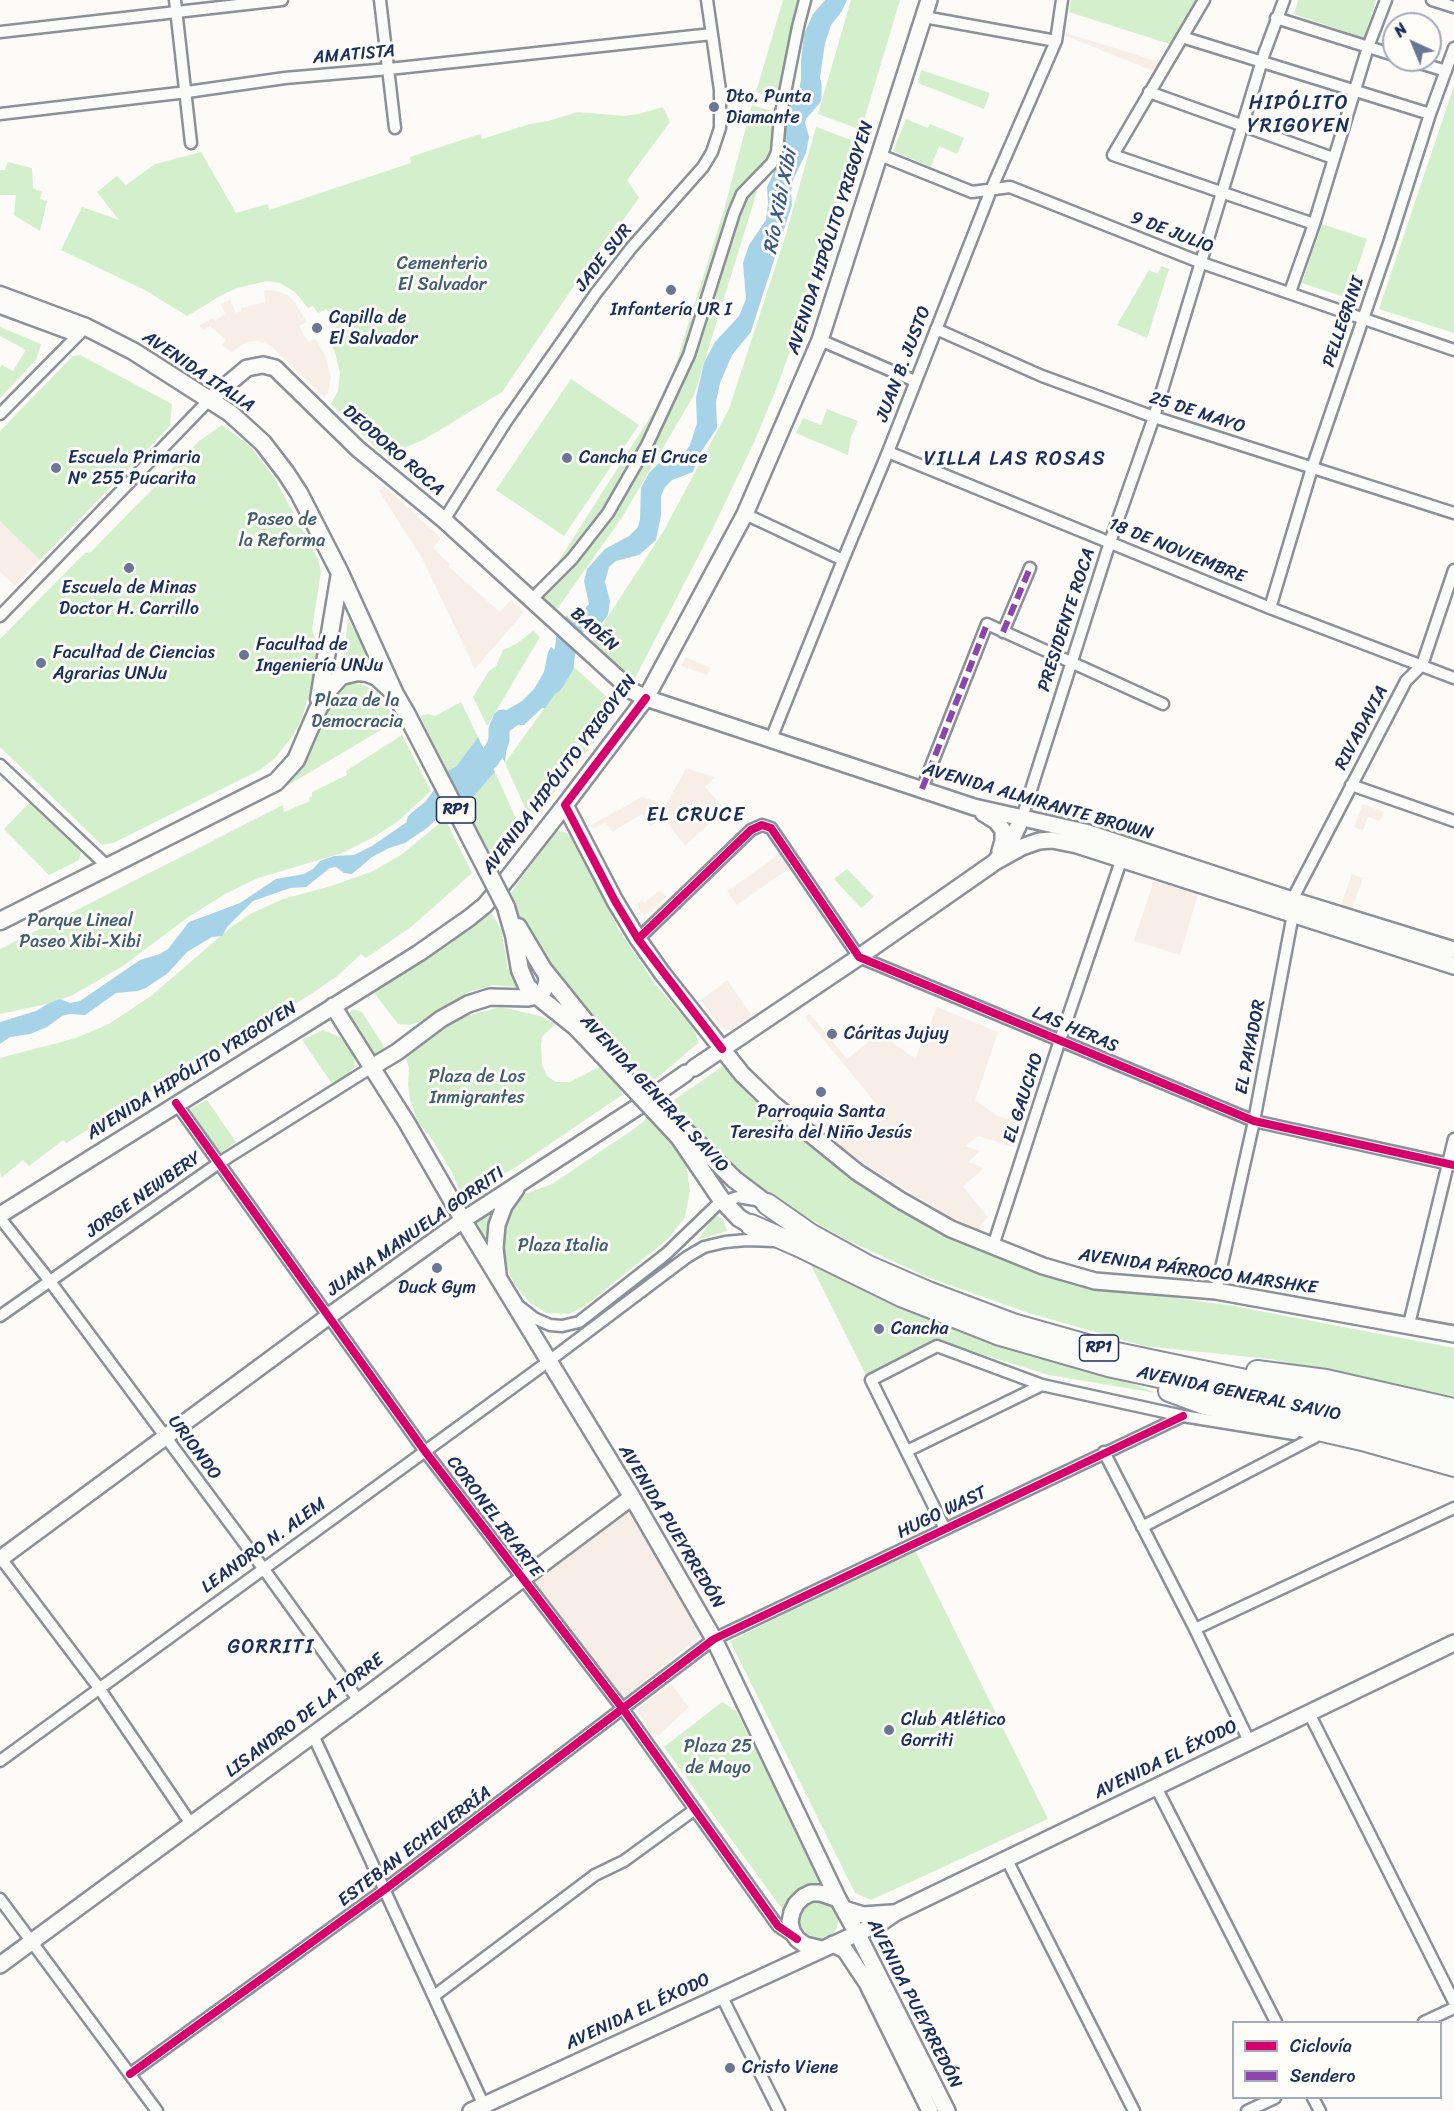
<!DOCTYPE html>
<html>
<head>
<meta charset="utf-8">
<style>
  body { margin:0 }
  #map { position:relative; width:1454px; height:2111px; overflow:hidden; background:#fcfbf8; font-family:Sriracha,sans-serif }
  canvas { display:block }
  .legend { position:absolute; left:1232px; top:2021px; width:210px; height:78px; box-sizing:border-box; background:#fdfcf7; border:2px solid #a3aaba; margin:0; padding:8px 10px; list-style:none; font-size:18px; color:#1b2f5e }
  .legend li { display:flex; align-items:center; gap:12px; height:30px }
  .legend b { width:30px; border:2px solid #a3aaba }
  .north { position:absolute; left:1382px; top:12px; width:60px; height:60px; box-sizing:border-box; background:#fdfcf7; border:2px solid #a3aaba; border-radius:50%; rotate:316deg; font-size:16px; font-weight:700; line-height:24px; text-align:center; color:#1b2f5e }
  .north::after { content:''; display:block; margin:auto; width:21px; height:27px; background:#6a7694; clip-path:polygon(50% 0,100% 100%,50% 72%,0 100%) }
</style>
</head>
<body>
<div id="map">
<canvas width="1454" height="2111"></canvas>
<ul class="legend">
<li><b style="height:8px;background:#d6006c"></b>Ciclovía</li>
<li><b style="height:8px;background:#8e44ad"></b>Sendero</li>
</ul>
<div class="north">N</div>
</div>
<script>
const context = document.querySelector('canvas').getContext('2d');
context.lineJoin = 'round';
function fill(path, color) {
  context.fillStyle = color;
  context.fill(path, 'evenodd');
}
function poly(rows) {
  const path = new Path2D();
  for (const r of rows) {
    if (r.length === 3) {
      path.moveTo(r[0] + r[2], r[1]);
      path.arc(r[0], r[1], r[2], 0, 2 * Math.PI);
      continue;
    }
    path.moveTo(r[0], r[1]);
    for (let i = 2; i < r.length; i += 2) path.lineTo(r[i], r[i + 1]);
  }
  return path;
}
function stroke(path, color, width, dash) {
  context.strokeStyle = color;
  context.lineWidth = width;
  context.lineCap = dash ? 'butt' : 'round';
  context.setLineDash(dash || []);
  context.stroke(path);
}
function write(font, color, halo, rows, align = 'center') {
  context.font = font + ' Sriracha,sans-serif';
  context.lineWidth = 6;
  context.setLineDash([]);
  context.textBaseline = 'middle';
  context.strokeStyle = halo;
  context.fillStyle = color;
  for (const [text, x, y, turn = 0] of rows) {
    context.save();
    context.translate(x, y);
    context.rotate((+turn || 0) * Math.PI / 180);
    context.textAlign = isNaN(turn) ? turn : align;
    if (halo) context.strokeText(text, 0, 0);
    context.fillText(text, 0, 0);
    context.restore();
  }
}
const built = poly([
  [1066,33,1131,53,1161,63,1156,72,1066,36],
  [267,290,278,291,289,296,295,303,307,322,299,326,308,342,316,339,325,356,331,377,328,392,324,397,270,345,257,341,246,342,231,352,222,345,226,340,210,326,204,330,199,326,213,318,215,321,225,314,221,304,230,300,236,313,241,311,241,308,265,302,264,291],
  [384,486,441,538,433,548,450,564,449,567,500,612,511,600,524,612,475,669,422,558,379,491],
  [0,521,40,560,15,586,0,572],
  [686,657,711,668,707,675,681,666],
  [686,768,715,777,705,787,725,809,685,846,668,823,677,817,674,814,650,826,642,814,612,832,605,822,593,829,591,825,642,797,666,805],
  [1363,804,1384,812,1380,821,1368,817,1363,830,1354,827],
  [780,854,790,868,737,905,727,891],
  [1352,874,1363,878,1351,911,1340,907],
  [1154,881,1198,894,1180,955,1134,941],
  [660,890,666,897,646,915,641,913,636,904,642,900,644,903],
  [727,980,752,1016,729,1031,721,1028,701,1000],
  [937,1007,998,1032,975,1100,997,1116,1022,1123,1014,1147,978,1136,965,1146,980,1151,968,1162,984,1168,963,1187,988,1217,977,1230,945,1214,850,1155,814,1126,819,1119,826,1123,832,1123,846,1115,850,1119,846,1125,862,1136,887,1117,805,1017,810,1014,847,1059,880,1033,915,1059],
  [627,1507,704,1633,622,1699,532,1579],
  [671,1684,689,1707,658,1736,654,1733,653,1735,647,1729,646,1723,636,1710]
]);
const green = poly([
  [783,0,813,0,783,102,756,92],
  [851,0,900,0,861,130,818,114],
  [1071,0,1200,0,1173,45,1069,12],
  [1298,0,1376,0,1364,38,1294,14],
  [921,70,990,93,984,109,918,83],
  [1454,86,1454,333,1379,309],
  [752,105,781,114,694,395,621,519,555,612,537,595,668,389,723,213],
  [663,107,670,122,627,180,639,198,621,223,618,221,502,392,425,439,390,454,380,452,331,404,338,391,340,373,335,352,330,343,334,340,329,331,339,325,326,309,318,313,313,306,308,308,295,292,280,283,267,281,237,288,222,295,187,316,145,290,61,250,82,207,119,220,97,192,117,176,126,185,155,164,201,152,236,213,268,204,269,210,411,163,410,157,480,134,482,139,530,124,548,121,578,112,623,116,639,114],
  [906,119,928,128,930,124,964,138,957,154,939,146,931,167,893,151],
  [816,127,862,144,847,184,836,224,777,387,755,440,712,530,635,678,627,672,623,674,590,644,663,532,729,409,786,234],
  [8,162,32,168,33,188,42,192,40,199,47,201,40,231,14,215,16,195,0,195,0,170,5,170],
  [1322,224,1367,239,1347,298,1302,283],
  [1161,266,1169,269,1147,338,1117,325,1149,270,1158,274],
  [0,327,41,344,36,360,0,398,0,368,2,365,13,371,26,350,0,336],
  [80,355,172,404,170,426,40,560,0,521,0,431,73,356],
  [571,379,639,425,564,536,496,490],
  [827,409,858,421,851,437,848,455,796,433,803,418,821,425],
  [222,425,250,446,275,479,318,559,321,572,312,629,318,648,308,698,301,720,292,737,275,758,260,770,113,843,102,845,0,747,0,639,85,553,91,552,199,441],
  [348,619,371,661,370,665,344,668,343,665],
  [533,631,540,637,487,726,473,697,489,671,496,666,503,650,516,644],
  [574,667,608,698,607,702,616,711,595,741,532,820,530,819,505,763],
  [346,683,361,684,378,692,396,721,280,790,333,696],
  [461,702,478,737,449,776,420,716,428,714,435,716],
  [402,735,431,791,397,822,372,838,342,853,258,878,225,894,187,918,123,966,71,996,42,1005,0,1014,0,949,283,805,284,812,310,801,309,797,312,797,312,792,347,775,346,771],
  [495,772,522,832,495,862,465,806],
  [29,803,81,852,79,860,49,875,4,829],
  [445,819,472,873,411,927,366,958,361,954,336,977,305,998,66,1143,63,1140,29,1166,23,1160,2,1177,0,1172,0,1058,76,1038,109,1024,151,996,230,928,250,914,283,899,331,886,373,871,401,855],
  [558,831,567,833,578,847,619,930,655,984,695,1030,698,1043,650,1084,591,1023,547,966,519,916,511,893,552,836],
  [847,869,874,897,861,908,834,879],
  [491,913,501,929,508,968,519,987,493,985,469,992,421,1021,410,1025,398,1024,374,993],
  [501,1007,540,1016,555,1024,542,1037,541,1045,542,1065,547,1076,556,1082,570,1082,601,1066,621,1089,622,1095,513,1169,503,1174,484,1188,468,1195,459,1190,452,1172,430,1136,418,1123,410,1099,408,1085,409,1069,405,1053,454,1019],
  [353,1009,362,1012,383,1045,385,1051,374,1057,350,1018,350,1012],
  [323,1030,340,1037,348,1045,355,1060,354,1067,349,1074,333,1085,302,1040],
  [723,1066,779,1123,837,1167,926,1226,1074,1285,1228,1305,1454,1348,1454,1396,1270,1359,1144,1346,1029,1313,927,1277,845,1239,765,1194,712,1153,679,1113,674,1100],
  [207,1100,236,1142,220,1153,190,1109],
  [650,1116,678,1146,686,1163,690,1191,685,1217,669,1238,585,1306,569,1314,547,1313,530,1303,515,1285,503,1260,500,1234,514,1201,522,1195,552,1184,634,1129],
  [499,1208,488,1251,472,1225],
  [717,1216,723,1219,727,1231,698,1240,712,1219],
  [792,1246,1086,1365,1156,1393,1049,1375,936,1340,866,1375,810,1263],
  [915,1550,1048,1819,871,1900,855,1893,730,1641],
  [722,1702,736,1711,826,1887,785,1913,664,1747],
  [819,1921,19]
]);
const water = poly([
  [825,0,847,0,842,11,831,25,825,43,819,84,821,99,812,112,787,103,797,98,801,81,801,61,804,34,813,14],
  [784,115,805,123,809,137,806,153,793,180,791,192,792,205,753,325,751,332,732,355,720,383,716,402,717,428,699,455,693,472,672,480,665,487,661,496,661,515,656,540,639,555,616,561,609,567,605,582,610,601,608,615,602,623,592,630,578,633,563,619,574,610,584,609,589,604,584,581,587,569,605,549,629,536,638,527,640,519,641,488,649,473,660,462,685,452,690,445,697,423,696,398,704,363,715,342,739,316,746,299,743,263,749,245,766,220,768,204,767,187,782,155,782,122],
  [551,647,574,667,545,708,542,708,524,725,518,725,508,732,505,763,489,729,500,714,522,701,534,689,544,672,548,652],
  [478,737,495,772,465,806,449,776],
  [434,797,439,808,428,827,405,843,389,848,372,857,352,874,344,873,336,867,330,868,306,887,290,888,253,901,228,926,222,936,212,937,187,952,168,973,146,988,138,991,116,993,85,1015,70,1014,62,1016,47,1027,30,1034,10,1037,0,1044,0,1022,36,1011,49,1003,60,999,70,1003,80,1001,140,960,160,954,168,949,189,922,240,903,276,879,304,874,313,869,320,861,334,856,354,855,372,846,417,815]
]);
const river = poly([
  [793,145,793,123,798,112,811,97,811,84],
  [553,683,563,666,567,636,571,629,582,619],
  [417,822,433,809,455,779,478,767,489,759,496,748,499,740,499,730,503,720]
]);
const street = poly([
  [175,0,191,143],
  [380,0,395,128],
  [1204,0,1113,155,1314,224],
  [1432,0,1454,7],
  [924,17,1056,41],
  [1276,18,1394,55],
  [0,32,282,0],
  [1182,37,1430,114],
  [1410,60,1446,71],
  [1149,92,1333,158],
  [0,114,187,92,285,78,389,69,712,34],
  [880,155,972,192,1010,187,1202,263,1454,350],
  [1290,292,1314,224,1368,47,1386,0],
  [0,308,76,336],
  [936,329,1042,376,1154,417,1454,513],
  [820,340,915,381],
  [0,414,86,327],
  [888,452,1270,608,1454,678],
  [745,514,843,560],
  [444,520,505,423,596,293,632,247,703,167,712,152,720,128,720,90,707,0],
  [531,600,572,559,608,513,647,445,689,355,734,213,742,194,772,163,777,152,780,118,798,27,805,0],
  [1270,608,1312,468,1389,243,1430,114,1454,48],
  [0,616,210,399],
  [1003,632,1030,568],
  [771,739,843,560,888,452,991,190,1056,41,1062,0],
  [0,765,107,866],
  [1351,785,1454,821],
  [922,789,987,624,1163,704],
  [1022,818,1110,542,1154,417,1264,54,1284,0],
  [638,939,751,830,762,825,771,828,859,957,1254,1121,1454,1165],
  [176,1103,424,1450,623,1709,778,1926,796,1938],
  [0,1218,49,1280,263,1568,359,1701],
  [993,1246,1060,1040,1122,858],
  [1216,1291,1254,1121,1293,914,1292,900,1406,681,1422,665,1454,570],
  [520,1307,534,1318,550,1325,562,1326,579,1322,666,1254,719,1203,738,1197,756,1200],
  [0,1316,219,1163,372,1067],
  [1409,1324,1454,1139],
  [907,1451,1042,1385],
  [1104,1452,1195,1629,1249,1741],
  [1142,1527,1315,1437],
  [945,1529,871,1380,937,1346,1042,1385,1183,1416,1294,1434],
  [0,1557,99,1688,191,1824],
  [1195,1629,1454,1508],
  [1309,1713,1454,2002],
  [313,1735,486,2110],
  [0,1761,549,1361,687,1257,704,1247,725,1242,747,1240,774,1241],
  [1156,1787,1276,2022],
  [1007,1860,1134,2111],
  [0,1899,157,2111],
  [721,1995,779,2111],
  [434,1996,595,1875,624,1861,694,1810],
  [1424,2022,1454,2008],
  [130,2074,384,1890,714,1639,1183,1416],
  [1313,2098,1320,2111],
  [1247,2111,1275,2098]
]);
const secondary = poly([
  [210,399,247,368,263,365,275,368,358,449,444,520,632,691,646,698,974,807,1085,832,1292,900,1454,950],
  [565,805,615,901,638,939,662,973,742,1074,772,1103,857,1172,900,1200,951,1229,1043,1266,1095,1281,1216,1291,1454,1334],
  [983,813,996,821,1003,830,1003,841,1000,851],
  [995,862,1022,847,1039,841,1052,840,1077,845,1454,966],
  [333,1006,407,1123,463,1220,632,1497,714,1639,838,1899,857,1933,947,2111],
  [372,1067,397,1052,441,1019,468,1004,490,997,528,998,537,996,544,990,547,982,546,974,543,969],
  [694,1068,859,957,995,862,1010,843,1022,818],
  [0,1215,419,953,469,918,485,905,507,879,565,805,646,698,745,514,820,340,929,0],
  [498,1274,495,1248,497,1225,504,1206,516,1189],
  [0,1559,329,1316,463,1220,636,1108,686,1073],
  [844,1909,863,1915,892,1913],
  [833,1944,845,1950,867,1983,930,2111],
  [822,1949,805,1945,797,1939,792,1931,790,1922,792,1912,796,1904,803,1897,811,1893,820,1893,838,1899],
  [0,1965,359,1701,632,1497],
  [471,2111,882,1922,895,1913,1454,1643]
]);
const primary = poly([
  [0,295,86,327,133,351,230,413,263,443,286,473,299,493,340,573,395,694,406,713],
  [319,699,340,573],
  [506,907,514,935,520,970,527,986,536,995,576,1027,612,1065],
  [0,921,276,782,296,760,318,709,331,687,341,676,358,672,367,673,377,677,390,689],
  [518,927,543,969,592,1030],
  [685,1131,734,1179,767,1204],
  [679,1137,721,1199,739,1218,751,1225]
]);
const highway = poly([
  [767,1204,810,1234,868,1266,928,1292,1013,1324,1112,1352,1341,1400,1454,1428],
  [751,1225,801,1247,901,1296,1000,1335,1108,1366,1336,1415,1454,1446],
  [1257,1371,1326,1380,1454,1409],
  [1169,1391,1204,1404,1362,1440,1454,1466]
]);
const primaryBridge = poly([
  [406,713,506,907],
  [612,1065,679,1137]
]);
const quiet = poly([
  [1003,632,1030,568],
  [922,789,987,624]
]);
const cycleway = poly([
  [646,698,565,805,615,901,638,939,722,1049],
  [638,939,751,830,762,825,771,828,859,957,1254,1121,1454,1165],
  [176,1103,424,1450,623,1709,778,1926,797,1939],
  [130,2074,384,1890,714,1639,1183,1416]
]);
const markers = [
  [714,107,6,"#6a7694"],
  [671,290,6,"#6a7694"],
  [317,328,6,"#6a7694"],
  [567,458,6,"#6a7694"],
  [56,468,6,"#6a7694"],
  [129,568,6,"#6a7694"],
  [244,655,6,"#6a7694"],
  [41,663,6,"#6a7694"],
  [832,1034,6,"#6a7694"],
  [821,1092,6,"#6a7694"],
  [437,1268,6,"#6a7694"],
  [879,1329,6,"#6a7694"],
  [889,1730,6,"#6a7694"],
  [730,2068,6,"#6a7694"]
];
const shields = [
  [456,810,39],
  [1099,1348,39]
];
const shieldNames = [
  ["RP1",456,810],
  ["RP1",1099,1348]
];
const streetNames = [
  ["AMATISTA",354,55,-5],
  ["9 DE JULIO",1172,233,21],
  ["AVENIDA HIPÓLITO YRIGOYEN",831,238,-72],
  ["JADE SUR",604,258,-52],
  ["PELLEGRINI",1344,322,-71],
  ["JUAN B. JUSTO",904,364,-69],
  ["AVENIDA ITALIA",198,372,34],
  ["25 DE MAYO",1197,413,18],
  ["DEODORO ROCA",393,451,41],
  ["18 DE NOVIEMBRE",1177,551,22],
  ["PRESIDENTE ROCA",1067,620,-72],
  ["BADÉN",594,630,41],
  ["RIVADAVIA",1362,728,-62],
  ["AVENIDA HIPÓLITO YRIGOYEN",560,775,-53],
  ["AVENIDA ALMIRANTE BROWN",1038,802,16],
  ["LAS HERAS",1075,1030,23],
  ["EL PAYADOR",1251,1047,-79],
  ["AVENIDA HIPÓLITO YRIGOYEN",192,1071,-32],
  ["AVENIDA GENERAL SAVIO",654,1094,47],
  ["EL GAUCHO",1024,1098,-72],
  ["JORGE NEWBERY",144,1195,-35],
  ["JUANA MANUELA GORRITI",416,1232,-35],
  ["AVENIDA PÁRROCO MARSHKE",1198,1272,8],
  ["AVENIDA GENERAL SAVIO",1239,1394,12],
  ["URIONDO",194,1448,53],
  ["HUGO WAST",942,1513,-26],
  ["CORONEL IRIARTE",494,1517,53],
  ["AVENIDA PUEYRREDÓN",671,1527,59],
  ["LEANDRO N. ALEM",264,1546,-36],
  ["LISANDRO DE LA TORRE",305,1716,-37],
  ["AVENIDA EL ÉXODO",1166,1760,-26],
  ["ESTEBAN ECHEVERRÍA",415,1847,-37],
  ["AVENIDA PUEYRREDÓN",914,2004,63],
  ["AVENIDA EL ÉXODO",638,2012,-25]
];
const poiNames = [
  ["Dto. Punta",726,97],
  ["Diamante",726,118],
  ["Infantería UR I",671,310,"center"],
  ["Capilla de",329,318],
  ["El Salvador",329,339],
  ["Escuela Primaria",68,458],
  ["Nº 255 Pucarita",68,479],
  ["Cancha El Cruce",579,458],
  ["Escuela de Minas",129,588,"center"],
  ["Doctor H. Carrillo",129,609,"center"],
  ["Facultad de",256,645],
  ["Ingeniería UNJu",256,666],
  ["Facultad de Ciencias",53,653],
  ["Agrarias UNJu",53,674],
  ["Cáritas Jujuy",844,1034],
  ["Parroquia Santa",821,1112,"center"],
  ["Teresita del Niño Jesús",821,1133,"center"],
  ["Duck Gym",437,1288,"center"],
  ["Cancha",891,1329],
  ["Club Atlético",901,1720],
  ["Gorriti",901,1741],
  ["Cristo Viene",742,2068]
];
const parkNames = [
  ["Cementerio",442,264],
  ["El Salvador",442,285],
  ["Paseo de",282,520],
  ["la Reforma",282,541],
  ["Plaza de la",357,701],
  ["Democracia",357,722],
  ["Parque Lineal",80,921],
  ["Paseo Xibi-Xibi",80,942],
  ["Plaza de Los",477,1077],
  ["Inmigrantes",477,1098],
  ["Plaza Italia",563,1246],
  ["Plaza 25",718,1747],
  ["de Mayo",718,1768]
];
const neighbourhoodNames = [
  ["HIPÓLITO",1299,104],
  ["YRIGOYEN",1299,127],
  ["VILLA LAS ROSAS",1015,460],
  ["EL CRUCE",696,816],
  ["GORRITI",271,1648]
];
const waterNames = [
  ["Río Xibi Xibi",781,202,-79]
];
fill(built, '#f7eee8');
fill(green, '#d4efcb');
fill(water, '#a7d3e9');
stroke(river, '#a7d3e9', 21);
stroke(street, '#8c9097', 15);
stroke(secondary, '#8c9097', 20);
stroke(primary, '#8c9097', 21);
stroke(highway, '#8c9097', 24);
stroke(street, '#fbfbf9', 10);
stroke(secondary, '#fbfbf9', 15);
stroke(primary, '#fbfbf9', 16);
stroke(highway, '#fbfbf9', 20);
stroke(primaryBridge, '#8c9097', 21, []);
stroke(primaryBridge, '#fbfbf9', 16);
stroke(quiet, '#8e44ad', 6, [12, 6]);
stroke(cycleway, '#d6006c', 8);
for (const [x, y, r, color] of markers) {
  const dot = new Path2D();
  dot.arc(x, y, r, 0, 2 * Math.PI);
  context.fillStyle = color;
  context.fill(dot);
  stroke(dot, '#fdfcf7', 2);
}
for (const [x, y, w] of shields) {
  const box = new Path2D();
  box.roundRect(x - w / 2, y - 13, w, 26, 4.5);
  context.fillStyle = '#fdfcf7';
  context.fill(box);
  stroke(box, '#1b2f5e', 1.5);
}
write('bold 16px', '#1b2f5e', null, shieldNames);
write('18px', '#1b2f5e', '#fdfcf7', streetNames);
write('18px', '#1b2f5e', '#fdfcf7', poiNames, 'left');
write('18px', '#415d70', '#fdfcf7', parkNames);
context.letterSpacing = '1.5px';
write('20px', '#1b2f5e', '#fdfcf7', neighbourhoodNames);
context.letterSpacing = '0px';
write('italic 20px', '#3a5b86', '#fdfcf7', waterNames);
</script>
</body>
</html>
